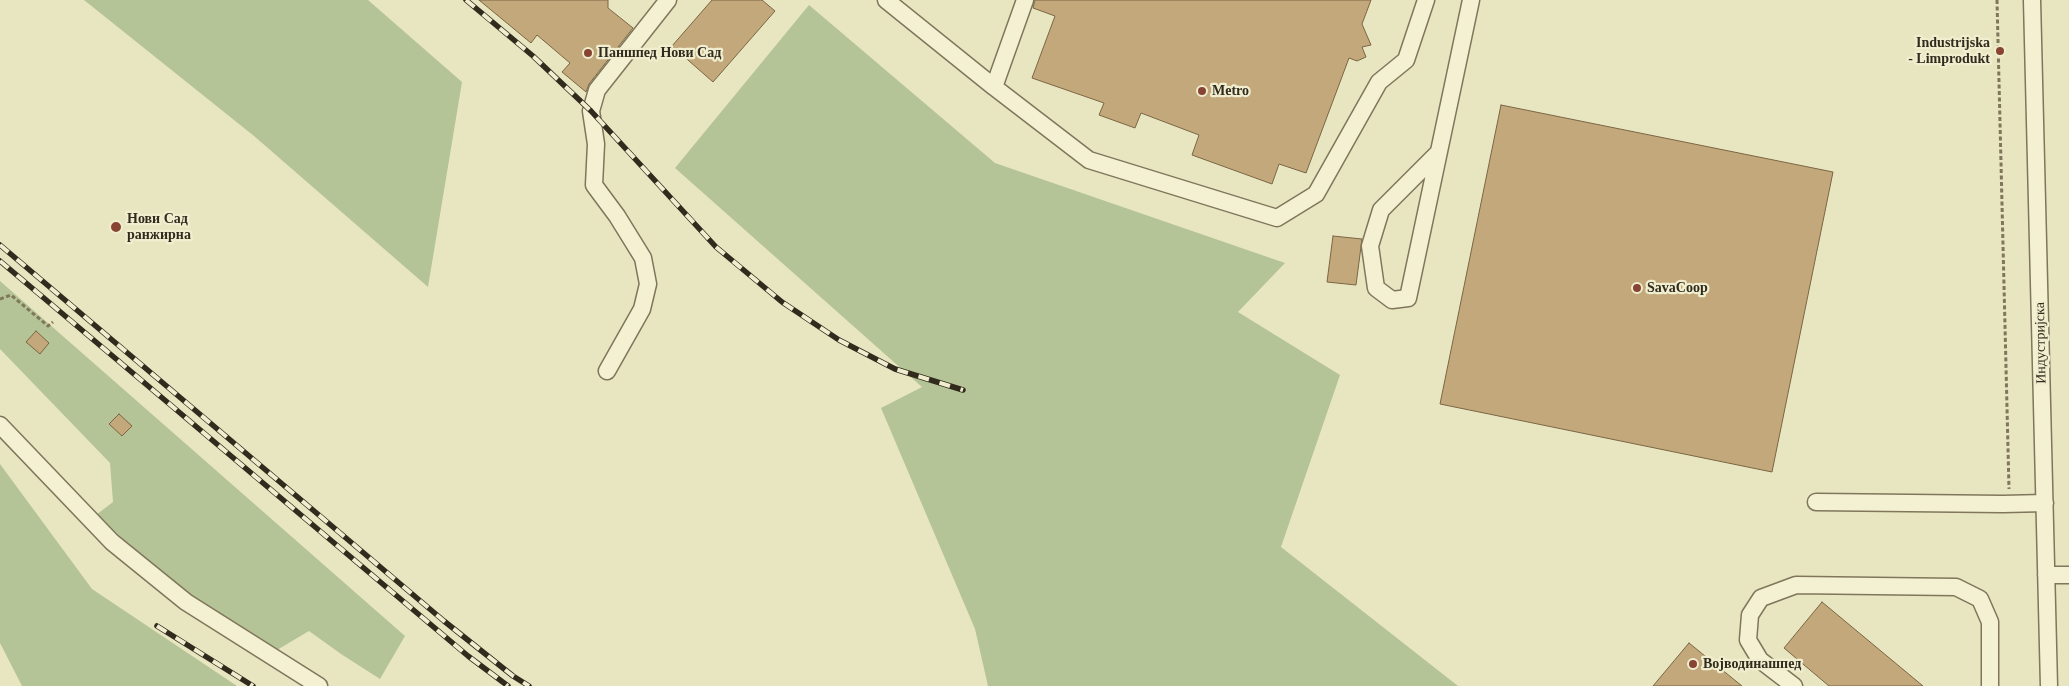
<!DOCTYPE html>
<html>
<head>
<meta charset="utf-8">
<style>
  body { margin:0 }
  canvas { display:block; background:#e8e5c1 }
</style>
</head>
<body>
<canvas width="2069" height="686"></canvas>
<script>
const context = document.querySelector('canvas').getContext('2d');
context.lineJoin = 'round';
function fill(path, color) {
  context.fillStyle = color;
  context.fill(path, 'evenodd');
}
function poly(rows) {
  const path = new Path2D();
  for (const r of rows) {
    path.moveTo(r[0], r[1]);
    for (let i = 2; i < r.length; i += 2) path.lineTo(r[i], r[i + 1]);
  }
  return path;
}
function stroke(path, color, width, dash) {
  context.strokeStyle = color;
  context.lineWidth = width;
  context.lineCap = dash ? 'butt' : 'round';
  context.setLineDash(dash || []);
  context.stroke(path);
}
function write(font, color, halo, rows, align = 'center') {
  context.font = font + ' Georgia,serif';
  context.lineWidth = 4.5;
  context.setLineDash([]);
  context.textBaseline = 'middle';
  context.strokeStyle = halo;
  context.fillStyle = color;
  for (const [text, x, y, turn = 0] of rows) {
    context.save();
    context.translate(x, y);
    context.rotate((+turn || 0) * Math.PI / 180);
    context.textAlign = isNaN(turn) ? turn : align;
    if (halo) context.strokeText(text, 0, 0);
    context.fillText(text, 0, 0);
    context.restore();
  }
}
const green = poly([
  [84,0,368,0,462,82,428,287,254,136],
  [809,5,995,163,1285,263,1238,312,1340,375,1281,547,1458,686,988,686,975,629,881,408,922,387,675,168],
  [0,281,405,636,380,679,341,654,309,631,277,650,179,589,96,515,113,502,110,463,0,349],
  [0,464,92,589,237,686,22,686,0,643]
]);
const building = poly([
  [479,0,608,0,608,8,633,28,589,84,586,92,562,72,570,63,537,35,531,43,479,0],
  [712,0,762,0,775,11,713,82,672,46,712,0],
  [1035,0,1371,0,1362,24,1371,45,1362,47,1366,57,1357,61,1349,58,1306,173,1279,164,1272,184,1192,155,1199,135,1141,113,1135,128,1099,115,1104,103,1032,78,1055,16,1033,8,1035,0],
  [1501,105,1833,172,1772,472,1440,404,1501,105],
  [1333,236,1362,239,1356,285,1327,282,1333,236],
  [36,331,49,343,40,354,26,342,36,331],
  [119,414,132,426,122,436,109,424,119,414],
  [1822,602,1923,686,1829,686,1784,648,1822,602],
  [1689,643,1742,686,1653,686,1689,643]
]);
const path = poly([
  [1997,0,2009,489],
  [0,299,11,295,48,326,53,322]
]);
const minor = poly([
  [886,0,994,87,1025,0],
  [2032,0,2049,686],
  [994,87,1089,160,1277,218,1316,194,1379,82,1406,60,1426,0],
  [1439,152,1381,210,1370,246,1376,288,1392,300,1408,298,1471,0],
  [607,371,642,309,648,284,643,258,617,216,594,185,596,144,591,111,597,90,668,0],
  [0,425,112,542,186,602,319,686],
  [1816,502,2003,504,2045,503],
  [2046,575,2069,575],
  [1794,686,1760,660,1748,640,1750,615,1761,598,1796,585,1956,587,1980,599,1990,622,1990,686]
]);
const rail = poly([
  [466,0,533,56,591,111,716,247,782,302,839,340,895,369,963,390],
  [0,245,444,621,513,676,529,686],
  [0,261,468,656,508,686],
  [157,626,253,686]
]);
const markers = [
  [2000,51,5,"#874432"],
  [588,53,5,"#874432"],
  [1202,91,5,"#874432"],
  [116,227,6,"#874432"],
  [1637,288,5,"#874432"],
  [1693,664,5,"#874432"]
];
const poiNames = [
  ["Industrijska",1990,43,"right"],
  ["- Limprodukt",1990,59,"right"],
  ["Паншпед Нови Сад",598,53],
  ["Metro",1212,91],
  ["Нови Сад",127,219],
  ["ранжирна",127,235],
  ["SavaCoop",1647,288],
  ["Војводинашпед",1703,664]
];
const streetNames = [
  ["Индустријска",2041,343,-91]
];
fill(green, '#b5c496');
fill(building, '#c2a87b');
stroke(building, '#7b6643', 1);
stroke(minor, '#7f765b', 19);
stroke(path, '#7f765b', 3, [4, 2.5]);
stroke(minor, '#f4f1d3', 16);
stroke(rail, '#312b1d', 5.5);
stroke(rail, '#f0eecf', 4, [11]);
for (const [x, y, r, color] of markers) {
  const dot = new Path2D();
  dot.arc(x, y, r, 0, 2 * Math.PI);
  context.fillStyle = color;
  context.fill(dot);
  stroke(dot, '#f0eecf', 2);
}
write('bold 14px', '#312b1d', '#f0eecf', poiNames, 'left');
write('14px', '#312b1d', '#f0eecf', streetNames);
</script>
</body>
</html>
